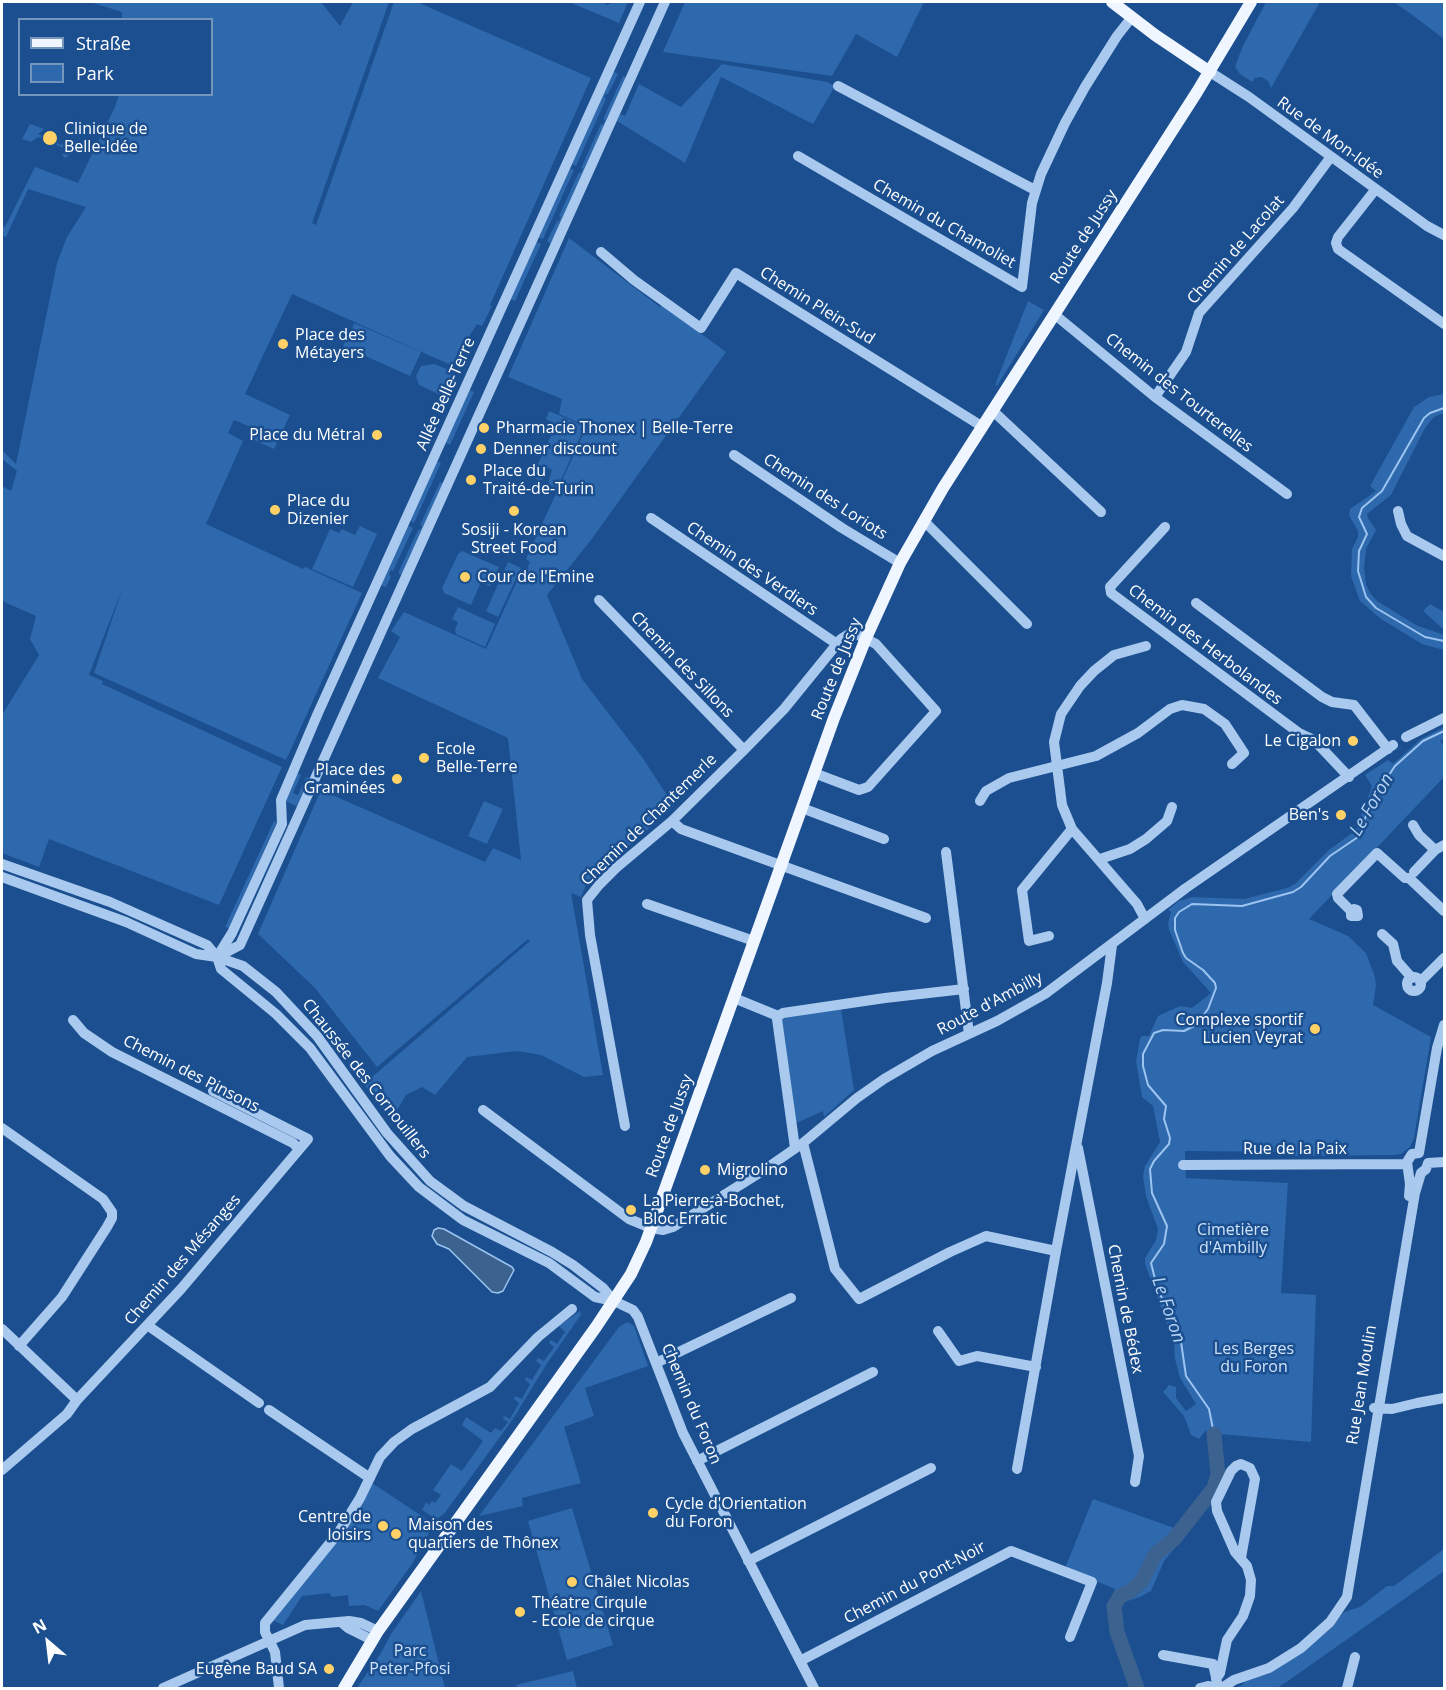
<!DOCTYPE html>
<html>
<head>
<meta charset="utf-8">
<style>
  body { margin:0 }
  #map { position:relative; width:1446px; height:1690px; overflow:hidden; background:#1b4f8f; font-family:"Open Sans",sans-serif }
  canvas { display:block }
  .frame { position:absolute; inset:0; border:3px solid #fff; pointer-events:none }
  .legend { position:absolute; left:18px; top:18px; width:195px; height:78px; box-sizing:border-box; background:#1b4f8f; border:2px solid #7695bc; margin:0; padding:8px 10px; list-style:none; font-size:18px; color:#fff }
  .legend li { display:flex; align-items:center; gap:12px; height:30px }
  .legend b { width:30px; border:2px solid #7695bc }
  .north { position:absolute; left:18px; top:1612px; width:60px; height:60px; -webkit-text-stroke:4px #1b4f8f; paint-order:stroke; rotate:332deg; font-size:16px; font-weight:700; line-height:24px; text-align:center; color:#fff }
  .north::after { content:''; display:block; margin:auto; width:21px; height:27px; background:#fff; clip-path:polygon(50% 0,100% 100%,50% 72%,0 100%) }
</style>
</head>
<body>
<div id="map">
<canvas width="1446" height="1690"></canvas>
<div class="frame"></div>
<ul class="legend">
<li><b style="height:8px;background:#f0f6ff"></b>Straße</li>
<li><b style="height:16px;background:#2e69ad"></b>Park</li>
</ul>
<div class="north">N</div>
</div>
<script>
const context = document.querySelector('canvas').getContext('2d');
context.lineJoin = 'round';
function fill(path, color) {
  context.fillStyle = color;
  context.fill(path, 'evenodd');
}
function poly(rows) {
  const path = new Path2D();
  for (const r of rows) {
    if (r.length === 3) {
      path.moveTo(r[0] + r[2], r[1]);
      path.arc(r[0], r[1], r[2], 0, 2 * Math.PI);
      continue;
    }
    path.moveTo(r[0], r[1]);
    for (let i = 2; i < r.length; i += 2) path.lineTo(r[i], r[i + 1]);
  }
  return path;
}
function stroke(path, color, width, dash) {
  context.strokeStyle = color;
  context.lineWidth = width;
  context.lineCap = dash ? 'butt' : 'round';
  context.setLineDash(dash || []);
  context.stroke(path);
}
function write(font, color, halo, rows, align = 'center') {
  context.font = font + ' "Open Sans",sans-serif';
  context.lineWidth = 5;
  context.setLineDash([]);
  context.textBaseline = 'middle';
  context.strokeStyle = halo;
  context.fillStyle = color;
  for (const [text, x, y, turn = 0] of rows) {
    context.save();
    context.translate(x, y);
    context.rotate((+turn || 0) * Math.PI / 180);
    context.textAlign = isNaN(turn) ? turn : align;
    if (halo) context.strokeText(text, 0, 0);
    context.fillText(text, 0, 0);
    context.restore();
  }
}
const green = poly([
  [90,2,321,2,340,26,353,2,389,2,312,223,316,225,394,2,417,2,591,78,490,305,492,306,482,326,477,324,456,357,453,366,292,294,245,394,290,415,274,449,254,440,258,430,234,420,228,433,243,441,206,524,303,569,305,567,362,593,286,760,94,673,123,587,89,675,103,681,102,684,282,767,219,905,49,839,39,867,2,853,2,715,39,655,30,639,36,616,2,601,2,486,11,491,17,471,2,459,2,450,16,464,57,263,67,237,86,207,28,189,6,237,2,235,2,226,5,227,35,167,78,183,114,109,119,95,212,94,212,20,122,19,122,12],
  [569,2,604,2,606,5,615,2,628,2,619,23],
  [685,2,924,2,897,57,856,34,832,76,663,52],
  [1266,2,1320,2,1271,88,1268,81,1261,77,1255,78,1252,82,1240,74,1235,67,1242,48],
  [1393,2,1444,2,1444,39,1407,11],
  [722,64,827,82,835,86,813,124,721,77,685,163,617,121,620,114,625,116,639,84,681,107],
  [612,71,618,74,608,94,606,94,604,97,606,99,576,166,570,163],
  [623,76,628,78,552,244,547,241,557,221,559,221,561,217,559,216,579,172,581,173,583,169,581,168,601,124,603,125,605,120,603,119],
  [30,124,44,129,38,134,61,145,68,140,71,141,73,144,68,156,65,158,62,155,68,150,38,137,31,142,22,139],
  [569,168,574,170,543,239,537,237],
  [569,238,660,307,662,305,726,352,591,540,547,595,582,679,642,757,674,806,586,885,581,897,571,893,603,1075,584,1077,541,1055,517,1051,467,1057,435,1095,422,1087,406,1095,391,1121,364,1084,530,941,528,939,377,1067,315,988,258,934,321,790,485,862,493,848,521,860,508,738,378,678,400,637,391,631,404,612,486,649,523,568,526,571,530,562,526,559,587,426,559,414,562,399,508,377],
  [535,241,541,244,515,301,509,299],
  [1028,301,1044,310,997,386,995,385],
  [354,323,421,352,410,376,343,346,348,335,357,339,359,335,356,330,352,329],
  [434,364,454,372,443,396,419,385,416,376,421,366],
  [468,390,474,392,450,445,445,442],
  [1444,394,1444,413,1434,417,1425,428,1391,495,1367,514,1368,518,1376,530,1366,549,1364,568,1366,584,1370,593,1377,601,1416,625,1444,635,1444,650,1422,644,1381,619,1360,601,1351,576,1352,549,1358,537,1358,531,1349,515,1350,509,1376,491,1370,486,1414,407,1429,397],
  [549,411,585,426,557,489,548,484,552,470,548,467,541,481,532,477,556,425,546,419],
  [436,461,441,463,414,523,409,520],
  [440,482,445,484,403,576,398,573,418,530,420,530,422,526,420,525],
  [407,525,413,528,393,571,391,570,389,574,391,576,386,587,380,585],
  [360,526,377,534,353,587,312,569,330,529,339,533,342,529,355,535],
  [462,551,499,567,490,586,481,582,471,605,444,593,442,588,458,554],
  [508,562,521,568,498,617,486,611],
  [1430,604,1444,612,1444,630,1423,611],
  [458,607,495,624,485,647,456,634,455,630,458,622,452,619],
  [1444,727,1444,739,1440,741,1444,746,1444,777,1309,919,1348,936,1366,953,1375,977,1376,986,1373,1005,1431,1037,1414,1138,1410,1147,1401,1154,1392,1155,1291,1156,1290,1152,1185,1151,1186,1178,1288,1183,1281,1293,1316,1295,1311,1442,1219,1434,1208,1438,1206,1430,1199,1439,1191,1435,1184,1416,1163,1392,1169,1385,1176,1387,1176,1398,1186,1411,1196,1404,1180,1378,1175,1359,1174,1342,1145,1264,1145,1258,1156,1240,1158,1229,1146,1196,1143,1176,1145,1166,1160,1142,1153,1106,1142,1097,1136,1061,1140,1039,1142,1036,1149,1036,1158,1016,1180,1006,1192,1008,1211,993,1183,962,1169,930,1168,923,1171,912,1168,910,1179,901,1193,897,1244,899,1287,888,1295,884,1329,850,1356,830,1372,786,1365,775,1388,760,1393,764,1421,739],
  [296,772,301,775,293,793,298,795,306,777,311,779,298,807,283,800],
  [484,801,503,809,487,844,468,836],
  [274,821,277,822,229,928,225,927],
  [841,1009,854,1090,824,1117,823,1111,796,1123,781,1018],
  [580,1311,581,1315,578,1319,546,1365,513,1419,444,1514,436,1519,422,1510,426,1502,429,1505,432,1501,435,1503,441,1495,433,1490,451,1464,462,1471,483,1441,462,1425,466,1417,491,1433,495,1428,501,1431,508,1422,503,1419,504,1416,510,1419,519,1403,514,1399,515,1396,522,1399,530,1384,525,1380,526,1377,532,1380,541,1365,536,1361,538,1358,544,1361,554,1347,549,1343,551,1340,557,1344,565,1332,559,1326],
  [627,1322,634,1326,648,1366,585,1388,594,1416,564,1427,581,1483,522,1498,523,1506,479,1516,619,1327],
  [1220,1479,1222,1484,1210,1500,1212,1503,1164,1561,1151,1591,1140,1597,1121,1603,1147,1583,1153,1566,1160,1555,1176,1542,1214,1491],
  [372,1483,434,1524,412,1564,378,1611,365,1605,349,1606,348,1595,332,1597,329,1593,302,1596,283,1625,272,1620],
  [1093,1499,1177,1529,1152,1553,1138,1582,1126,1590,1120,1592,1113,1605,1112,1621,1116,1637,1132,1681,1134,1688,1130,1688,1132,1681,1115,1644,1110,1624,1110,1601,1115,1589,1065,1568],
  [572,1508,613,1645,567,1660,528,1521],
  [1444,1549,1444,1571,1285,1683,1277,1688,1233,1688,1243,1685,1244,1681,1268,1674,1297,1656,1325,1632,1344,1612,1360,1607,1387,1586,1394,1586],
  [421,1591,445,1688,357,1688,381,1653,391,1634],
  [573,1671,577,1688,518,1688,516,1685]
]);
const water = poly([
  [438,1228,444,1229,512,1267,514,1270,503,1291,498,1293,492,1292,449,1249,437,1244,432,1236,434,1230,438,1228]
]);
const stream = poly([
  [1444,408,1430,413,1424,418,1382,491,1362,508,1359,517,1367,534,1359,551,1358,571,1366,597,1376,608,1425,637,1444,641],
  [1214,1434,1209,1409,1186,1376,1181,1342,1157,1287,1151,1263,1164,1244,1167,1226,1152,1193,1150,1169,1154,1161,1169,1144,1170,1138,1164,1119,1166,1106,1148,1085,1143,1066,1143,1054,1154,1033,1163,1030,1184,1031,1196,1025,1208,1009,1216,988,1215,983,1203,970,1186,958,1183,953,1175,930,1175,918,1179,912,1192,904,1242,906,1293,892,1301,887,1330,856,1358,837,1372,800,1395,766,1423,741,1444,731]
]);
const river = poly([
  [1137,1688,1117,1632,1114,1606,1120,1596,1131,1591,1142,1581,1155,1555,1174,1539,1214,1488,1218,1474,1214,1434]
]);
const minor = poly([
  [1210,72,1249,97,1427,226,1444,235],
  [838,86,1035,190],
  [798,156,1022,287,1032,203,1041,174,1065,123,1085,87,1117,36,1132,17],
  [1375,190,1338,237,1336,243,1338,249,1444,324],
  [601,252,634,280,701,328,736,273,983,427],
  [1054,314,1155,397,1287,494],
  [1155,397,1186,352,1199,313,1293,208,1330,158],
  [993,411,1101,512],
  [734,455,842,528,900,563],
  [1398,511,1401,524,1407,536,1444,556],
  [651,518,837,644],
  [924,521,1027,624],
  [1165,527,1110,587,1111,593,1299,733,1314,740,1349,777],
  [599,600,744,750],
  [1196,603,1322,697,1332,702,1354,705,1388,749],
  [1406,737,1444,718],
  [980,801,986,791,1009,778,1096,756,1138,733,1170,709,1182,705,1204,709,1225,724,1244,753,1232,764],
  [802,808,884,839],
  [672,821,681,829,926,918],
  [1413,825,1419,835,1435,850],
  [946,852,969,1034],
  [1100,859,1130,849,1146,839,1167,821,1172,807],
  [2,864,110,902,207,945,217,957,221,969,276,1014,310,1048,390,1156,419,1187,463,1220,549,1263,595,1297,614,1301,633,1310,638,1317,683,1433,814,1688],
  [1414,872,1435,850,1444,845],
  [2,877,126,922,196,954,217,957,243,966,276,992,317,1036,387,1133,430,1181,464,1206,552,1252,573,1265,603,1288,614,1301],
  [647,904,754,941],
  [1351,911,1354,909,1357,910,1358,916,1351,916,1351,911,1338,898,1337,894,1377,853,1405,878,1409,878,1444,911],
  [1145,919,1137,904,1072,829,1062,805,1054,742,1061,714,1080,686,1094,671,1114,655,1146,646],
  [1382,934,1393,944,1397,961,1412,978],
  [1049,936,1029,941,1022,890,1072,829],
  [219,954,232,933,282,824,281,800,318,713,640,2],
  [217,957,240,945,665,2],
  [1414,984,7],
  [1420,982,1444,958],
  [734,998,778,1016],
  [73,1020,84,1033,112,1052,293,1143,299,1149],
  [483,1110,629,1219,651,1228,663,1230,673,1227,764,1170,803,1143,857,1098,884,1079,932,1051,997,1021,1045,994,1186,888,1393,745],
  [625,1126,590,935,587,900,599,885,616,868,672,821,744,750,784,709,841,639,849,634,856,634,876,644,936,711,868,787,859,790,814,773],
  [2,1128,103,1199,112,1212,112,1218,107,1227,62,1297,19,1346],
  [803,1143,835,1269,859,1299,950,1252,986,1236,1056,1251],
  [795,1148,777,1019,778,1016,783,1013,885,998,964,989],
  [1078,1148,1139,1456,1135,1482],
  [1419,1153,1437,1048,1444,1025],
  [1428,1163,1444,1162],
  [1183,1165,1407,1164],
  [1409,1196,1410,1184,1407,1162,1412,1154,1419,1153],
  [147,1325,259,1403],
  [2,1329,77,1400],
  [938,1331,959,1361,977,1356,1036,1367],
  [656,1363,791,1298],
  [1374,1408,1392,1409,1417,1403,1444,1398],
  [269,1410,370,1478],
  [697,1461,873,1372],
  [1017,1469,1056,1251,1107,983,1112,945],
  [2,1470,67,1414,77,1400,181,1289,308,1139,213,1091],
  [748,1561,931,1468],
  [341,1622,348,1628,372,1640],
  [1163,1655,1213,1664,1217,1682],
  [800,1661,1011,1551,1092,1582,1070,1637],
  [1216,1679,1220,1673,1227,1640,1243,1616,1250,1596,1251,1580,1247,1566,1235,1552,1217,1511,1216,1502,1231,1471,1236,1466,1241,1464,1250,1468,1255,1479,1241,1558],
  [163,1688,305,1625,349,1621,361,1623,378,1631],
  [279,1688,275,1652,265,1632,265,1623,339,1532,360,1498,380,1457,394,1442,412,1429,490,1387,538,1337,572,1309],
  [1200,1688,1208,1686,1220,1688],
  [1222,1688,1234,1680,1269,1668,1301,1648,1330,1622,1347,1597,1415,1193,1421,1173,1426,1169,1428,1163],
  [1347,1688,1355,1657]
]);
const major = poly([
  [1112,2,1155,35,1210,72],
  [344,1688,378,1631,596,1327,631,1274,646,1242,674,1164,834,718,866,638,900,563,943,488,1197,92,1251,2]
]);
const markers = [
  [50,138,8,"#ffd166"],
  [283,344,6,"#ffd166"],
  [484,428,6,"#ffd166"],
  [377,435,6,"#ffd166"],
  [481,449,6,"#ffd166"],
  [471,480,6,"#ffd166"],
  [275,510,6,"#ffd166"],
  [514,511,6,"#ffd166"],
  [465,577,6,"#ffd166"],
  [1353,741,6,"#ffd166"],
  [424,758,6,"#ffd166"],
  [397,779,6,"#ffd166"],
  [1341,815,6,"#ffd166"],
  [1315,1029,6,"#ffd166"],
  [705,1170,6,"#ffd166"],
  [631,1210,6,"#ffd166"],
  [653,1513,6,"#ffd166"],
  [383,1526,6,"#ffd166"],
  [396,1534,6,"#ffd166"],
  [572,1582,6,"#ffd166"],
  [520,1612,6,"#ffd166"],
  [329,1669,6,"#ffd166"]
];
const poiNames = [
  ["Clinique de",64,129],
  ["Belle-Idée",64,147],
  ["Place des",295,335],
  ["Métayers",295,353],
  ["Pharmacie Thonex | Belle-Terre",496,428],
  ["Place du Métral",365,435,"right"],
  ["Denner discount",493,449],
  ["Place du",483,471],
  ["Traité-de-Turin",483,489],
  ["Place du",287,501],
  ["Dizenier",287,519],
  ["Sosiji - Korean",514,530,"center"],
  ["Street Food",514,548,"center"],
  ["Cour de l'Emine",477,577],
  ["Le Cigalon",1341,741,"right"],
  ["Ecole",436,749],
  ["Belle-Terre",436,767],
  ["Place des",385,770,"right"],
  ["Graminées",385,788,"right"],
  ["Ben's",1329,815,"right"],
  ["Complexe sportif",1303,1020,"right"],
  ["Lucien Veyrat",1303,1038,"right"],
  ["Migrolino",717,1170],
  ["La Pierre-à-Bochet,",643,1201],
  ["Bloc Erratic",643,1219],
  ["Cycle d'Orientation",665,1504],
  ["du Foron",665,1522],
  ["Centre de",371,1517,"right"],
  ["loisirs",371,1535,"right"],
  ["Maison des",408,1525],
  ["quartiers de Thônex",408,1543],
  ["Châlet Nicolas",584,1582],
  ["Théatre Cirqule",532,1603],
  ["- Ecole de cirque",532,1621],
  ["Eugène Baud SA",317,1669,"right"]
];
const streetNames = [
  ["Rue de Mon-Idée",1330,138,36],
  ["Chemin du Chamoliet",944,224,30],
  ["Route de Jussy",1084,237,-57],
  ["Chemin de Lacolat",1236,250,-49],
  ["Chemin Plein-Sud",817,306,32],
  ["Chemin des Tourterelles",1179,393,38],
  ["Allée Belle-Terre",446,394,-66],
  ["Chemin des Loriots",825,497,33],
  ["Chemin des Verdiers",752,569,34],
  ["Chemin des Herbolandes",1205,645,37],
  ["Chemin des Sillons",682,665,46],
  ["Route de Jussy",837,669,-68],
  ["Chemin de Chantemerle",649,820,-44],
  ["Route d'Ambilly",990,1004,-28],
  ["Chemin des Pinsons",191,1074,27],
  ["Chaussée des Cornouillers",366,1079,52],
  ["Route de Jussy",670,1126,-70],
  ["Rue de la Paix",1295,1149],
  ["Chemin des Mésanges",183,1260,-49],
  ["Chemin de Bédex",1125,1309,79],
  ["Rue Jean Moulin",1362,1385,-81],
  ["Chemin du Foron",691,1404,67],
  ["Chemin du Pont-Noir",915,1583,-28]
];
const parkNames = [
  ["Cimetière",1233,1230],
  ["d'Ambilly",1233,1248],
  ["Les Berges",1254,1349],
  ["du Foron",1254,1367],
  ["Parc",410,1651],
  ["Peter-Pfosi",410,1669]
];
const waterNames = [
  ["Le Foron",1372,805,-60],
  ["Le Foron",1168,1310,71]
];
fill(green, '#2e69ad');
fill(water, '#3c6290');
stroke(water, '#9cc4f0', 1.5);
stroke(stream, '#9cc4f0', 2);
stroke(river, '#3c6290', 15);
stroke(minor, '#a9c9ee', 10);
stroke(major, '#f0f6ff', 12);
for (const [x, y, r, color] of markers) {
  const dot = new Path2D();
  dot.arc(x, y, r, 0, 2 * Math.PI);
  context.fillStyle = color;
  context.fill(dot);
  stroke(dot, '#1b4f8f', 2);
}
write('16px', '#fff', '#1b4f8f', poiNames, 'left');
write('16px', '#fff', '#1b4f8f', streetNames);
write('16px', '#cfe3fa', '#1b4f8f', parkNames);
write('italic 18px', '#b5d3f5', '#1b4f8f', waterNames);
</script>
</body>
</html>
